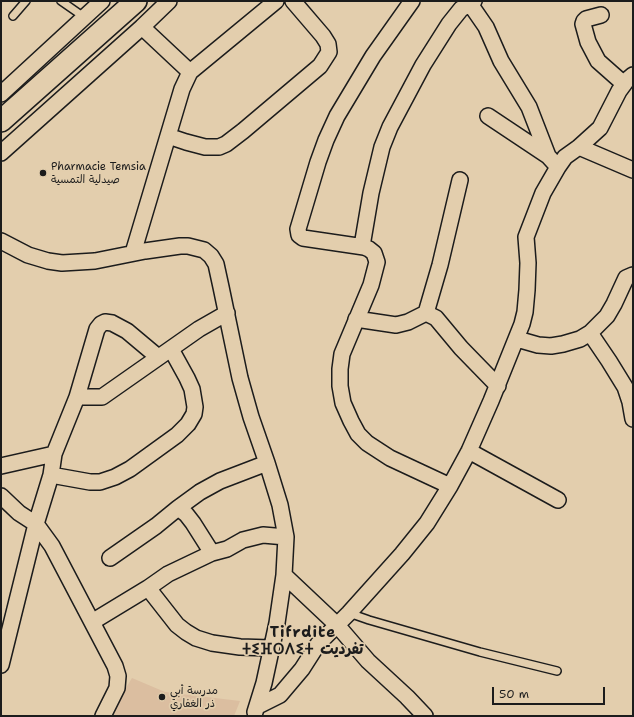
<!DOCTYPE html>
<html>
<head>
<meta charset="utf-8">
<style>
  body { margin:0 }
  #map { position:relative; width:634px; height:717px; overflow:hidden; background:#e3cead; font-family:"Shantell Sans",sans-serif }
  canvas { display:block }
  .frame { position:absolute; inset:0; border:2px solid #1c1c1c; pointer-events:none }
  .scale { position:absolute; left:492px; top:687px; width:113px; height:18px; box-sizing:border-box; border:2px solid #1c1c1c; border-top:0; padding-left:5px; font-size:12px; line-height:14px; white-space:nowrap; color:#1c1c1c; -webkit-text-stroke:3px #e3cead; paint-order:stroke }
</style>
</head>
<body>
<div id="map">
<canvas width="634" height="717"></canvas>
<div class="frame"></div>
<div class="scale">50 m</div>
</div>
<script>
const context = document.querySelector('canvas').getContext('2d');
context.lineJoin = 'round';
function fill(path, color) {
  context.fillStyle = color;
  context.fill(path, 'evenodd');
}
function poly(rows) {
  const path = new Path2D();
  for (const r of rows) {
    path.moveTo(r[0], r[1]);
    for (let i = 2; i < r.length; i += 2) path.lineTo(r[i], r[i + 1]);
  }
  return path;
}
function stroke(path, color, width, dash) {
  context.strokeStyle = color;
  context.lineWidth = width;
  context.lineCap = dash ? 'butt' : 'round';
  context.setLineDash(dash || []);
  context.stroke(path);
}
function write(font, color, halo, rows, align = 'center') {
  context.font = font + ' "Shantell Sans","Playpen Sans Arabic","Noto Sans Tifinagh",sans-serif';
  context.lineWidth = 3.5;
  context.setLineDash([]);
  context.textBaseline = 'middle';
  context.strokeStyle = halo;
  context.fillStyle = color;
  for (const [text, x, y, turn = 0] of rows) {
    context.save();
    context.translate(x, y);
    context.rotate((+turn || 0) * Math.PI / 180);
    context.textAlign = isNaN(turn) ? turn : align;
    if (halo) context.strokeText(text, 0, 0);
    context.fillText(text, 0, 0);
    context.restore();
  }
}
const built = poly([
  [132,678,165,692,240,701,234,716,109,716]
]);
const lane = poly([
  [61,1,84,17],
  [13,16,26,1],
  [349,613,369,620,480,652,557,671]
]);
const street = poly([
  [412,1,373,56,337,116,326,140,318,162,298,229,299,235,303,238,364,247,369,249,374,253,377,262,371,285,342,354,340,369,340,386,343,403,351,421,358,434,367,443,390,458,450,486],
  [468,1,486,27,501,61,529,107,548,156,558,167],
  [601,15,586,19,584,21,583,24,588,42,598,61,624,84],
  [142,27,190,72],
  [1,94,102,1],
  [488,116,548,156],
  [168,136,186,142,205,147,219,147,226,144,243,131,320,66,329,52,328,44,323,36,293,1],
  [579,147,633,170],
  [1,153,142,27,169,1],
  [1,241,28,255,48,261,62,263,95,261,145,251,180,246,188,246,204,250,211,256,216,264,221,287,240,378,251,417,267,463,280,505,286,537,284,575,277,623,264,683,255,712],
  [362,246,371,193,382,147,390,127,423,65,449,24,461,9,474,1],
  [133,253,182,89,190,72,276,1],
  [426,313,440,265,460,180],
  [356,319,396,325,408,322,426,313,436,318,461,348,498,386],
  [590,333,609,361,625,387,630,402,633,419],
  [517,339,538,345,551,346,563,344,580,339,590,333,607,316,614,304,626,278,633,275],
  [77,397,97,329,101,324,105,322,112,323,127,331,158,357],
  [469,451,558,500],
  [54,454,77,397,102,397,199,329,227,313],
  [1,466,54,454,51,475,90,482,100,482,115,477,130,469,177,435,188,424,194,414,195,407,192,389,187,378,171,349],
  [1,496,19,513,36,524,52,546,115,666,118,676,117,688,103,716],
  [178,508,186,514,193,523,212,553],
  [110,558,156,526,178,508,200,492,220,481,267,463],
  [284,575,337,625,368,661,407,697,425,716],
  [148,588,177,625,186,632,196,638,212,643,240,647,271,648],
  [92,622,148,588,168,574,212,553,227,549,243,540,263,535,286,537],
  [1,665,36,524,51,475],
  [258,706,280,695,302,669,318,644,349,613,402,554,427,523,450,486,469,451,491,401,522,324,525,312,527,290,528,263,526,237,543,193,558,167,565,157,579,147,600,128,619,91,627,80,633,75]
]);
const secondary = poly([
  [1,121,136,1]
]);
const markers = [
  [43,173,4,"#1c1c1c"],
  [162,697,4,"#1c1c1c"]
];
const poiNames = [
  ["Pharmacie Temsia",51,167],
  ["صيدلية التمسية",51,180],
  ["مدرسة أبي",170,691],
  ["ذر الغفاري",170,704]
];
const districtNames = [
  ["Tifrdite",303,633],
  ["ⵜⵉⴼⵔⴷⵉⵜ تفرديت",303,650]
];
fill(built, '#dbbea0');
stroke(lane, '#1c1c1c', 10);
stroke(street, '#1c1c1c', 18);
stroke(secondary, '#1c1c1c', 24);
stroke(lane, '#e3cead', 7);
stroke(street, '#e3cead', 15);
stroke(secondary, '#e3cead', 21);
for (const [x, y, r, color] of markers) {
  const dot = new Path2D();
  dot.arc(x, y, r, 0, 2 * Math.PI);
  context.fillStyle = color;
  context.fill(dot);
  stroke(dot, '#e3cead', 1.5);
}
write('11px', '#1c1c1c', '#e3cead', poiNames, 'left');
context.letterSpacing = '1px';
write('bold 15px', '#1c1c1c', '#e3cead', districtNames);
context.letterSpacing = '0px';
</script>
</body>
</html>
